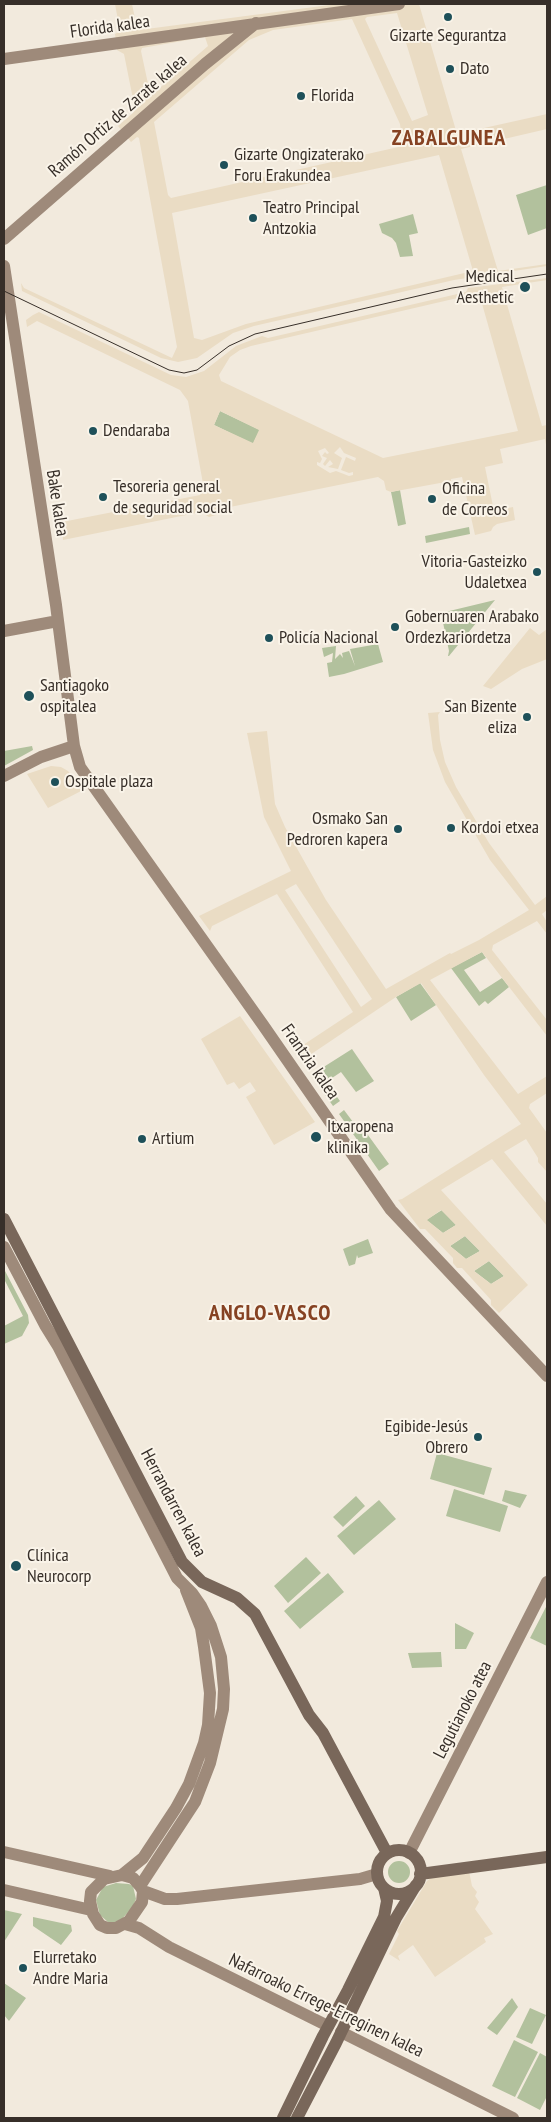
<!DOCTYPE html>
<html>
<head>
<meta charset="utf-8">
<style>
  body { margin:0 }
  #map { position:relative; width:551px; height:2122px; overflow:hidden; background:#f2eadd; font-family:"PT Sans Narrow",sans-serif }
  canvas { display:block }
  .frame { position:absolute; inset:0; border:5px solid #372f29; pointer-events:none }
</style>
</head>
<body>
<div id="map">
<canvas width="551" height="2122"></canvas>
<div class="frame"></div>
</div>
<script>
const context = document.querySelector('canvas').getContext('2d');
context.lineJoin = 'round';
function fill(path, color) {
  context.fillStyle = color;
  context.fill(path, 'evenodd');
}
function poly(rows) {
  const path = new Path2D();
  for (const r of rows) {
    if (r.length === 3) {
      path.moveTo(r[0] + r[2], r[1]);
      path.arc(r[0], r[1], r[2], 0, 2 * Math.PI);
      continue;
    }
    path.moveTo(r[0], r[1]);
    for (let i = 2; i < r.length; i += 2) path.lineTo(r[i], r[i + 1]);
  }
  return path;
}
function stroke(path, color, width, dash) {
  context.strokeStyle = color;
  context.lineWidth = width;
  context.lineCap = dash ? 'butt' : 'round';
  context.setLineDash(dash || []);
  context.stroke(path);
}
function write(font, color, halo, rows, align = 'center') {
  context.font = font + ' "PT Sans Narrow",sans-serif';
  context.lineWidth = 4;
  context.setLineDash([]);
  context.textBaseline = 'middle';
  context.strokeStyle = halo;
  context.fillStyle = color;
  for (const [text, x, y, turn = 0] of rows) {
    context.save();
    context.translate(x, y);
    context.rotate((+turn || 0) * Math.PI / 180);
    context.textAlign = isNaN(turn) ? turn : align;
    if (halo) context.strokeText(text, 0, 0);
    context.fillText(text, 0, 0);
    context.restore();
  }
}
const green = poly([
  [547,185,547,228,528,235,516,195],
  [413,214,418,233,409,235,413,256,400,257,396,243,392,238,382,233,379,224],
  [220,411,260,430,253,444,214,425],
  [400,490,406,524,398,526,391,492],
  [469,527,470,534,426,543,425,536],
  [495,600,449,656,448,656,449,651,441,613],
  [378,644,383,662,344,674,329,677,327,663,332,662,333,653,324,657,322,648,336,646,335,659,340,654,343,658,342,653,349,651,355,666,350,649],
  [32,746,33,750,4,766,4,751],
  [482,952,486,958,464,970,480,992,502,978,509,987,488,1004,485,1001,479,1006,451,968],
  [420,983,436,1005,411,1021,396,997],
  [352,1049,374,1081,356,1092,341,1072,326,1082,340,1101,333,1106,311,1075],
  [344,1110,356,1126,360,1124,389,1164,379,1171,339,1114],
  [442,1210,456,1225,443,1233,426,1220],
  [465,1236,480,1251,466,1259,450,1246],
  [368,1239,373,1253,358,1258,357,1255,355,1264,349,1266,343,1249],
  [489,1261,504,1276,491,1284,474,1271],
  [4,1269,28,1315,29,1323,22,1336,4,1344,4,1326,23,1316,4,1279],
  [437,1453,492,1468,484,1495,430,1479],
  [454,1489,508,1506,500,1532,446,1516],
  [505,1490,527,1495,520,1508,502,1501],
  [356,1496,365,1506,343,1527,333,1517],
  [379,1500,396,1519,354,1555,337,1536],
  [306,1557,321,1573,288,1603,274,1586],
  [328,1573,344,1592,300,1629,284,1611],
  [547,1605,547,1646,530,1638],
  [455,1623,474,1633,466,1649,455,1649],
  [441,1652,442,1667,412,1668,408,1653],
  [399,1872,11],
  [116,1883,129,1884,133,1886,136,1899,132,1908,120,1921,109,1923,100,1915,96,1900,103,1887],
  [4,1910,22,1914,4,1942],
  [33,1917,71,1925,72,1931,61,1945,33,1926],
  [4,1983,26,1998,9,2021,4,2015],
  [512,1998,518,2007,497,2035,487,2028],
  [530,2008,546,2015,532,2044,516,2037],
  [514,2040,538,2052,515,2097,492,2086],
  [540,2053,547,2057,547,2096,540,2110,517,2098]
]);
const plaza = poly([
  [115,4,132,4,137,28,139,30,337,4,419,4,457,134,547,114,547,129,461,149,498,271,547,264,547,266,454,280,254,326,233,333,197,358,178,362,161,358,22,291,21,283,24,288,172,358,177,347,139,138,137,137,131,142,118,126,133,113,135,109,124,54,117,50,115,34,120,31],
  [397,13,428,115,412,121,365,19,367,17],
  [352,19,400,124,403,146,171,198,168,195,154,122,249,40,273,30],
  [205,37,208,46,154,93,150,93,141,51,142,48],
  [439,155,473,271,246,324,202,340,194,338,172,213],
  [547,278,547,280,502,287,542,426,547,425,547,450,545,439,500,449,503,463,485,467,494,511,513,507,515,520,497,524,493,527,491,531,475,535,462,477,451,479,451,481,391,492,386,490,384,481,378,477,230,507,226,512,209,517,201,512,63,540,62,522,200,495,204,489,188,401,180,390,37,321,27,327,26,320,33,315,39,312,171,375,186,377,204,371,236,346,262,336,268,338,466,292,468,288,477,287],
  [479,293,518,431,383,458,221,381,219,375,230,357,240,350,251,346],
  [220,411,259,430,253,443,214,425],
  [340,447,344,453,356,458,355,461,346,457,341,470,349,473,353,472,353,475,349,476,336,471,330,473,317,465,317,462,320,463,322,459,318,451,325,448,329,453,327,454,325,452,322,456,327,458,323,464,325,466,330,460,333,464,328,467,338,469,342,458,334,453],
  [530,628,539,635,547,629,547,659,522,669,491,689,483,686],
  [440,712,438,715,440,740,445,762,456,787,489,843,535,905,547,896,547,910,542,914,547,922,547,934,537,921,493,945,492,950,547,1020,547,1036,482,952,430,980,518,1094,547,1076,547,1093,530,1104,529,1108,547,1133,547,1172,538,1162,538,1158,526,1139,504,1152,547,1204,547,1226,492,1159,441,1190,528,1285,499,1313,491,1305,491,1300,462,1268,457,1268,453,1263,453,1258,425,1229,420,1229,398,1200,402,1199,521,1124,484,1075,421,983,396,997,301,1061,294,1051,353,1012,277,894,212,926,210,931,199,916,291,871,264,817,247,733,267,731,275,804,285,827,326,900,386,989,450,953,451,954,479,940,529,910,490,860,445,782,433,750,428,713],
  [296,884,372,999,361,1007,285,890],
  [441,1210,456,1225,443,1233,427,1220],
  [465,1236,480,1251,466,1259,450,1246],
  [489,1261,504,1276,491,1284,474,1271],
  [51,766,61,767,68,771,83,790,48,808,27,774],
  [240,1016,315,1122,274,1145,246,1097,256,1091,250,1082,239,1089,234,1082,227,1085,201,1039],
  [469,1871,472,1886,477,1892,475,1896,479,1902,475,1909,493,1934,484,1938,486,1942,435,1977,413,1945,398,1956,400,1961,389,1954,399,1934,397,1931,427,1881,432,1877]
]);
const secondary = poly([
  [4,59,399,4],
  [4,239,205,64,256,23],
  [4,266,56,605,74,746,80,767,263,1025,391,1210,547,1376],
  [4,631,58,621],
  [4,776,41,757,74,746],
  [4,1247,45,1325,58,1346,177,1578,192,1593,201,1606,211,1626,221,1657,224,1689,223,1709,210,1763,195,1802,140,1886],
  [4,1852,110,1876],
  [409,1853,547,1582],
  [122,1875,143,1858,176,1808,189,1784,204,1743,208,1725,210,1693,204,1647,201,1628,186,1590],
  [122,1875,133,1878,140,1886,143,1891,142,1902,129,1921,116,1928,107,1928,100,1925,93,1914,90,1901,91,1892,104,1879,122,1875],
  [4,1890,91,1910],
  [143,1891,165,1899,177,1899,360,1879,377,1874],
  [125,1924,139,1928,169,1947,328,2026],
  [341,2032,513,2118]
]);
const primary = poly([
  [4,1219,182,1562,202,1582,237,1598,255,1614,309,1715,323,1733,387,1853],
  [399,1872,22],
  [420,1874,547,1857],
  [283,2118,323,2036,348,1990,384,1917,387,1901,384,1888],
  [297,2118,336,2043,396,1918,416,1885]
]);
const tram = poly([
  [4,291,169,370,184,373,197,370,229,346,255,334,452,288,547,274]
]);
const markers = [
  [448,17,5,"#1e5059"],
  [450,69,5,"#1e5059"],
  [301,96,5,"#1e5059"],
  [224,165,5,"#1e5059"],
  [253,218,5,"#1e5059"],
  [525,287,6,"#1e5059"],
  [93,431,5,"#1e5059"],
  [103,497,5,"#1e5059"],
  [432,499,5,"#1e5059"],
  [537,572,5,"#1e5059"],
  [395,627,5,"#1e5059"],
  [269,638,5,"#1e5059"],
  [29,696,6,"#1e5059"],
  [527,717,5,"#1e5059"],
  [55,782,5,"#1e5059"],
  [451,828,5,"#1e5059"],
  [398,829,5,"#1e5059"],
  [316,1137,6,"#1e5059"],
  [142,1139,5,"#1e5059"],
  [478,1437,5,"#1e5059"],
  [16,1566,6,"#1e5059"],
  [23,1968,5,"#1e5059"]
];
const streetNames = [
  ["Florida kalea",110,27,-8],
  ["Ramón Ortiz de Zarate kalea",118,116,-41],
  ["Bake kalea",57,503,81],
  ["Frantzia kalea",310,1062,55],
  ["Herrandarren kalea",173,1503,62],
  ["Legutianoko atea",463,1710,-63],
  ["Nafarroako Errege-Erreginen kalea",326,2006,26]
];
const poiNames = [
  ["Gizarte Segurantza",448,36,"center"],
  ["Dato",460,69],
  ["Florida",311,96],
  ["Gizarte Ongizaterako",234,155],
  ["Foru Erakundea",234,176],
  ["Teatro Principal",263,208],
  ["Antzokia",263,229],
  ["Medical",514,277,"right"],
  ["Aesthetic",514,298,"right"],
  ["Dendaraba",103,431],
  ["Tesoreria general",113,487],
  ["de seguridad social",113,508],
  ["Oficina",442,489],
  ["de Correos",442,510],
  ["Vitoria-Gasteizko",527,562,"right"],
  ["Udaletxea",527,583,"right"],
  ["Gobernuaren Arabako",405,617],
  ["Ordezkariordetza",405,638],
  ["Policía Nacional",279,638],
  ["Santiagoko",40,686],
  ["ospitalea",40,707],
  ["San Bizente",517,707,"right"],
  ["eliza",517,728,"right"],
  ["Ospitale plaza",65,782],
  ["Osmako San",388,819,"right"],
  ["Pedroren kapera",388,840,"right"],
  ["Kordoi etxea",461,828],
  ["Itxaropena",327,1127],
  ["klinika",327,1148],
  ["Artium",152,1139],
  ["Egibide-Jesús",468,1427,"right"],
  ["Obrero",468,1448,"right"],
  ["Clínica",27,1556],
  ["Neurocorp",27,1577],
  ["Elurretako",33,1958],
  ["Andre Maria",33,1979]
];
const districtNames = [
  ["ZABALGUNEA",449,139],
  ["ANGLO-VASCO",270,1314]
];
fill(green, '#b2c19d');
fill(plaza, '#eadcc4');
stroke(secondary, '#9e8a7a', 12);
stroke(primary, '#79675a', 12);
stroke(tram, '#372f29', 1);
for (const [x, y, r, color] of markers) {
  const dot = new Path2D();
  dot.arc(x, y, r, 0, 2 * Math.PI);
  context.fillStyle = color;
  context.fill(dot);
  stroke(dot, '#faf4e9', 2);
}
write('18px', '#372f29', '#faf4e9', streetNames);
write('18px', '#372f29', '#faf4e9', poiNames, 'left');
context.letterSpacing = '1px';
write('bold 22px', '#864222', '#faf4e9', districtNames);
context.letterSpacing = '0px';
</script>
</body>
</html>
